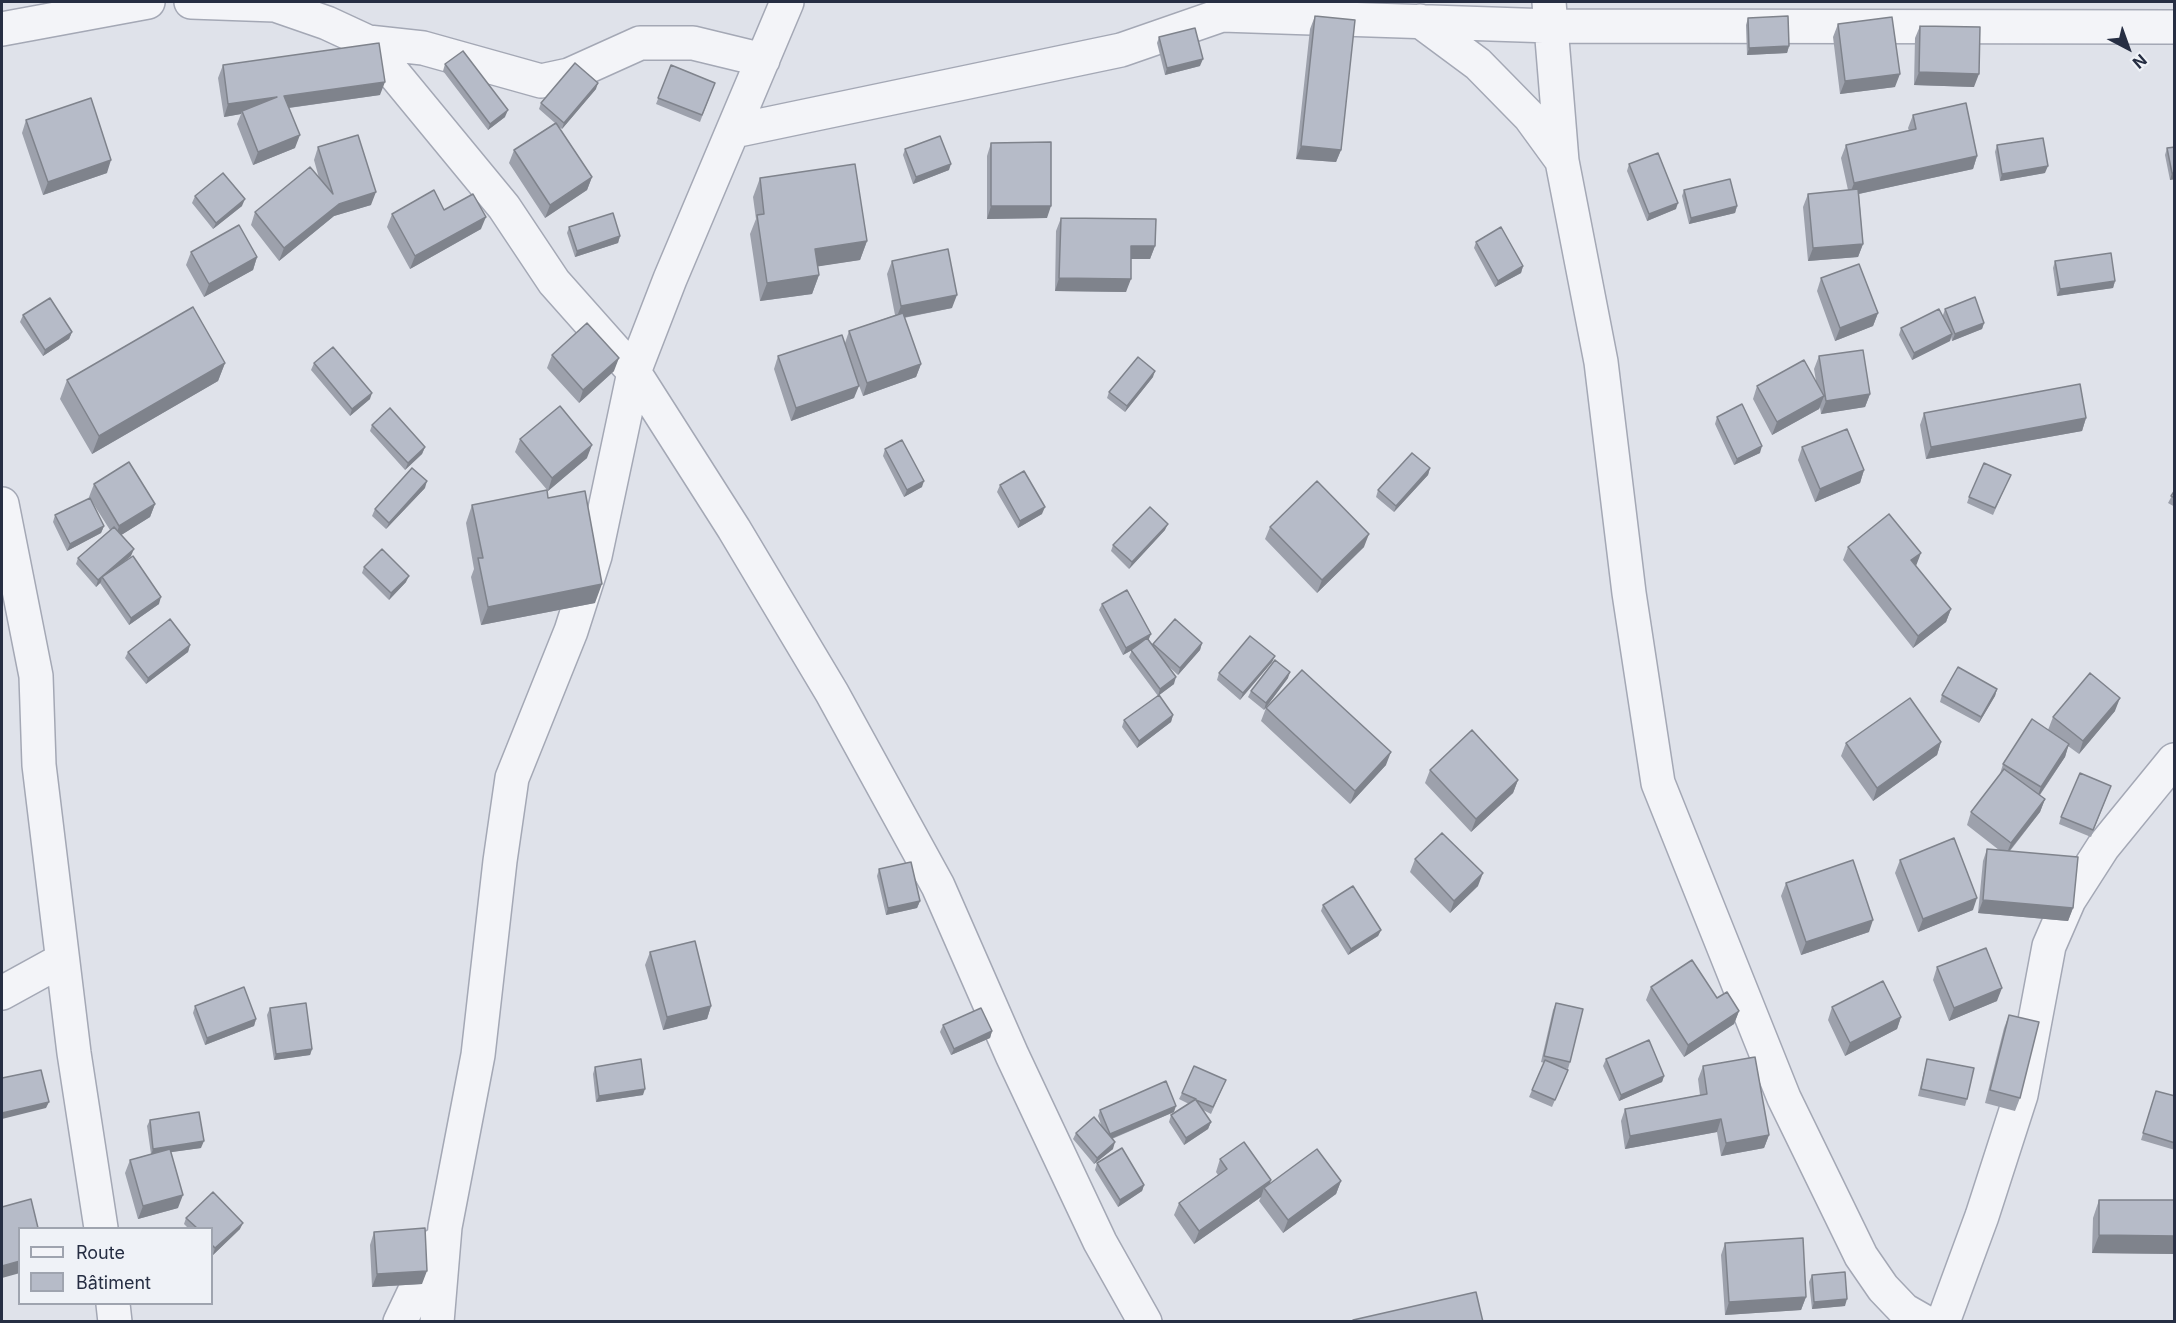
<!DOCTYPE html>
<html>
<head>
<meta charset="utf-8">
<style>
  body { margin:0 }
  #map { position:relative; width:2176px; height:1323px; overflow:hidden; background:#dfe2ea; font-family:Inter,sans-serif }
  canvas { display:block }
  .frame { position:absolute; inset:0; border:3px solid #262e43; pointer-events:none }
  .legend { position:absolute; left:18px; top:1227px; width:195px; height:78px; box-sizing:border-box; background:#eff2f7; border:2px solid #9fa4af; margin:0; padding:8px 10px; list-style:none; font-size:18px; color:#262e43 }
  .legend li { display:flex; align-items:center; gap:12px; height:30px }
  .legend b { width:30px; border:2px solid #9fa4af }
  .north { position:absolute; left:2098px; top:18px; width:60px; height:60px; -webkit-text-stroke:4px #eff2f7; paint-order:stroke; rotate:139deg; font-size:16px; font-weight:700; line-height:24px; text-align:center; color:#262e43 }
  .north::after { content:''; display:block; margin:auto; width:21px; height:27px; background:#262e43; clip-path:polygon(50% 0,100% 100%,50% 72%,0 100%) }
</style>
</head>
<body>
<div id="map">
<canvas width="2176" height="1323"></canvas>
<div class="frame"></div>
<ul class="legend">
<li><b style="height:8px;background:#f3f4f8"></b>Route</li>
<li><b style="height:16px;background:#b6bbc8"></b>Bâtiment</li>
</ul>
<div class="north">N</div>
</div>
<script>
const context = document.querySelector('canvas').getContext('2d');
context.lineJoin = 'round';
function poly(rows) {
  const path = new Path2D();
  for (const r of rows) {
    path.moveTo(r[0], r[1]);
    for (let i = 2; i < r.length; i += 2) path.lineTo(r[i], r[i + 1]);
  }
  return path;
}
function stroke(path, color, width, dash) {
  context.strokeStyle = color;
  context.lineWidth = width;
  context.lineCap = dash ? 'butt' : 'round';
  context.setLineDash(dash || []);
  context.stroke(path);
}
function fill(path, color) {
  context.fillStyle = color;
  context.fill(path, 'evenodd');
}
const minor = poly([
  [191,2,275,5,327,23,368,42,504,207,554,282,634,372,734,529,832,693,938,886,1012,1055,1100,1242,1145,1322],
  [1549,2,1562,161,1601,362,1629,593,1658,783,1784,1098,1861,1256,1883,1288,1904,1310,1925,1322],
  [1420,21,1478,64,1530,117,1562,161],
  [2,29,148,2],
  [368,42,423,48,541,81,569,75,640,43,693,43,763,60],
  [734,131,1121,50,1222,15,1551,26,2174,27],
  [2,504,36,676,39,765,74,1053,101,1228],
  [2,993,62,960],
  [113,1304,115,1322],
  [400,1322,437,1244],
  [437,1322,445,1227,478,1055,500,861,512,778,571,631,595,556,634,372,670,279,787,2],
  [1943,1322,1982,1216,2021,1095,2049,946,2069,900,2103,847,2174,760]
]);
const wall = poly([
  [1315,16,1341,150,1336,162,1296,159,1310,29],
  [1748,18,1789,46,1787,53,1747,55,1746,25],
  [1838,24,1895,87,1840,94,1833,37],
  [1920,26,1974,87,1914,85,1915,38],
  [1159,37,1200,66,1165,75,1157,43],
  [445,64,505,117,488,130,443,71],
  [223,65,380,95,289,108,295,148,253,165,237,124,241,114,224,117,218,78],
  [671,65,715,83,700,122,656,104],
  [596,89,562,129,559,127,592,177,587,190,545,218,509,163,514,150,555,123,539,109,541,103],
  [1913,115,1977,156,1973,169,1859,194,1863,244,1858,257,1808,261,1803,207,1808,194,1848,190,1841,158,1846,145,1909,131,1908,128],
  [26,120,107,173,43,195,22,133],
  [991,143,1047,218,987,219,987,156],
  [1997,145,2045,173,2000,181,1995,152],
  [318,147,371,205,334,216,279,261,251,225,255,212,319,178,314,160],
  [2175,147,2175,179,2170,180,2165,155,2167,148],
  [905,149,949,170,913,184,903,155],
  [1629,164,1676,209,1647,221,1627,171],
  [760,178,867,241,860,260,818,266,819,275,812,294,760,301,750,234,756,219,753,197],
  [1684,190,1737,206,1735,213,1689,224,1682,196],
  [195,196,242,206,213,229,192,203],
  [392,214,481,229,410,269,387,227],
  [1061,218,1155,246,1150,259,1131,259,1126,292,1055,291,1056,231],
  [569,227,620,236,618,243,575,257,567,233],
  [1476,242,1523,266,1521,273,1495,287,1474,248],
  [191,252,257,257,253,270,204,297,186,265],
  [892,261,952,308,904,318,921,364,916,377,863,396,857,380,854,398,791,421,774,369,778,356,845,343,849,331,895,315,887,274],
  [2055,261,2115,281,2113,288,2057,296,2053,268],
  [1821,278,1878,313,1873,326,1835,341,1817,291],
  [1945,309,1984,323,1982,329,1952,341,1951,337,1950,341,1912,360,1899,335,1901,328,1943,315],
  [23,315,72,332,69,339,43,356,20,322],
  [552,355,614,371,579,403,547,368],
  [1819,356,1870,394,1865,407,1821,414,1820,407,1819,409,1772,435,1753,399,1757,386,1816,381,1814,369],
  [225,363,218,381,92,454,60,399,67,380],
  [314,363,370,399,350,416,311,370],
  [1153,377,1125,412,1107,398,1109,392],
  [1924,413,2086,418,2082,431,1926,459,1920,425],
  [1717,417,1760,453,1734,465,1715,424],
  [372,425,425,447,422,454,405,470,370,431],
  [520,439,587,458,548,491,515,452],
  [1802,447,1864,470,1860,483,1815,502,1798,460],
  [885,449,922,487,904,497,883,456],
  [1430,468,1428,475,1394,512,1376,497,1378,490],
  [2008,481,1993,515,1967,503,1969,497],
  [94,484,155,504,150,517,121,535,131,556,122,563,159,604,129,625,100,583,101,582,96,587,76,564,78,558,110,530,89,497],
  [1000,485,1042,514,1018,528,997,492],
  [425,488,386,529,372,516,375,509],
  [2175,490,2175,507,2168,503],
  [548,498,595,603,481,625,471,577,474,569,466,523,472,505],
  [55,515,104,526,101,533,67,551,53,522],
  [1270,527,1364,547,1317,593,1265,539],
  [1165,530,1129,569,1111,551,1113,545],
  [1848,547,1951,609,1946,622,1913,648,1843,560],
  [364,567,406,582,389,600,362,573],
  [1102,604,1149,640,1152,645,1153,644,1202,643,1200,650,1178,675,1168,666,1174,684,1159,695,1173,715,1171,722,1137,748,1122,727,1124,720,1158,696,1129,657,1132,650,1123,655,1099,610],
  [190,645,188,652,146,684,125,658,128,652],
  [1275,656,1272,662,1240,700,1217,680,1219,673],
  [1288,678,1264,710,1248,697,1251,691],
  [1997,689,1995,696,1979,723,1940,702,1942,695],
  [1266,708,1386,765,1350,804,1261,721],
  [2115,711,2079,754,2068,746,2065,757,2040,795,2045,799,2040,812,2010,851,2073,908,2068,921,1978,913,1983,861,1987,849,1999,850,1967,825,1971,812,1999,777,2003,764,2052,733,2048,730,2053,717],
  [1941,742,1937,755,1873,801,1841,756,1846,743],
  [1430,770,1518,780,1513,793,1471,832,1425,783],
  [2111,786,2091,837,2059,824,2061,817],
  [1415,859,1478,886,1450,913,1410,872],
  [1900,860,1973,910,1918,932,1895,873],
  [879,869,920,901,917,908,886,915,877,876],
  [1786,883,1869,932,1801,955,1781,896],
  [1323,905,1381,930,1378,936,1348,955,1321,911],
  [650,952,711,1006,707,1019,663,1030,645,965],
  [1937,967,1997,1001,1949,1021,1933,980],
  [1651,987,1717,998,1739,1011,1734,1024,1684,1057,1646,1000],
  [1556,1003,1570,1062,1568,1069,1562,1067,1568,1070,1552,1107,1529,1097,1544,1063,1541,1062,1553,1010],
  [195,1006,256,1019,254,1026,205,1045,193,1013],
  [1832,1007,1901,1017,1897,1029,1845,1056,1828,1020],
  [270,1008,312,1049,310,1055,274,1060,267,1015],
  [2009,1015,2020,1098,2015,1111,1985,1103,2004,1028],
  [943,1025,992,1031,990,1038,951,1055,940,1032],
  [1606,1059,1664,1076,1662,1082,1619,1101,1603,1066],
  [1927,1059,1967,1099,1965,1106,1918,1096],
  [1703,1066,1769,1135,1764,1148,1721,1156,1717,1132,1625,1149,1621,1121,1625,1109,1700,1095,1698,1079],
  [595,1067,643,1095,596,1102,593,1074],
  [1223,1087,1211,1114,1203,1110,1211,1122,1208,1129,1184,1145,1169,1122,1171,1115,1189,1104,1179,1099,1182,1093],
  [2156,1091,2175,1096,2175,1150,2141,1140],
  [1100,1110,1174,1112,1112,1139,1113,1149,1094,1164,1073,1139,1076,1133,1102,1127,1098,1116],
  [150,1120,201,1148,171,1152,178,1208,138,1219,125,1173,130,1160,151,1154,147,1126],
  [1220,1159,1271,1180,1269,1184,1341,1181,1336,1194,1283,1233,1259,1201,1261,1197,1194,1244,1174,1215,1179,1203,1218,1175,1216,1172],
  [1097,1163,1144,1185,1142,1191,1118,1207,1095,1170],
  [2099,1200,2175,1200,2175,1254,2092,1253,2093,1218],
  [186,1218,240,1229,213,1255,212,1254,212,1228,188,1228,184,1224],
  [374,1232,422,1284,372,1287,370,1245],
  [1725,1243,1806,1297,1801,1310,1725,1315,1721,1255],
  [1812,1275,1845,1306,1812,1309,1809,1282]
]);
const shadedWall = poly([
  [1789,46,1787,53,1747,55,1749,48],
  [1203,59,1200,66,1165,75,1167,68],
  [1919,72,1979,74,1974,87,1914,85],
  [1900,74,1895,87,1840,94,1845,81],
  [385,82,380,95,280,109,284,96],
  [598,83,596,89,562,129,564,123],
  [277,97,242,111,241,114,224,117,228,104],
  [508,110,505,117,488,130,490,124],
  [300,135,295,148,253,165,258,152],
  [1301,146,1341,150,1336,162,1296,159],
  [1977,156,1973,169,1849,196,1854,183],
  [111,160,107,173,43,195,48,182],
  [951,164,949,170,913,184,916,177],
  [2048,166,2045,173,2000,181,2002,174],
  [2172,173,2175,173,2175,179,2170,180],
  [592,177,587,190,545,218,550,205],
  [376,192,371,205,334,216,279,261,284,248,339,204],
  [245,199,242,206,213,229,216,223],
  [1678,203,1676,209,1647,221,1649,214],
  [991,206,1051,206,1047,218,987,219],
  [1737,206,1735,213,1689,224,1691,218],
  [486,217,481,229,410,269,415,256],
  [620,236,618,243,575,257,577,251],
  [867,241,860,260,808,268,815,249],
  [1863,244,1858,257,1808,261,1813,248],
  [1131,246,1155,246,1150,259,1126,259],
  [257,257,253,270,204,297,209,284],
  [1523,266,1521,273,1495,287,1498,281],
  [819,275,812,294,760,301,767,283],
  [1059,278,1131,279,1126,292,1055,291],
  [2115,281,2113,288,2057,296,2060,289],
  [957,295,952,308,896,319,901,306],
  [1878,313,1873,326,1835,341,1840,328],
  [1984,323,1982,329,1952,341,1955,334],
  [72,332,69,339,43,356,45,350],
  [1952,334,1950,341,1912,360,1914,353],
  [619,358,614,371,579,403,583,390],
  [225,363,218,381,92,454,99,436],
  [921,364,916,377,863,396,867,383],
  [1155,371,1153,377,1125,412,1127,406],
  [859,386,854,398,791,421,796,408],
  [372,393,370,399,350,416,352,409],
  [1870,394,1865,407,1821,414,1826,401],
  [1824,396,1819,409,1772,435,1777,422],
  [2086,418,2082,431,1926,459,1931,447],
  [592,445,587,458,548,491,552,478],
  [1762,446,1760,453,1734,465,1737,459],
  [425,447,422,454,405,470,408,463],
  [1430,468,1428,475,1394,512,1396,506],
  [1864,470,1860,483,1815,502,1820,489],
  [427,481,425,488,386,529,389,523],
  [924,481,922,487,904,497,907,490],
  [155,504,150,517,115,539,119,526],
  [1045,507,1042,514,1018,528,1020,521],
  [1168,524,1165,530,1129,569,1132,562],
  [104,526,101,533,67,551,70,544],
  [1369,534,1364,547,1317,593,1322,580],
  [134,549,131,556,104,579,102,577,101,582,96,587,98,580],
  [1921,553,1916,566,1911,560],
  [409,576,406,582,389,600,391,593],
  [602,584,595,603,481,625,488,607],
  [161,597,159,604,129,625,131,618],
  [1951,609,1946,622,1913,648,1918,636],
  [1151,634,1148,641,1123,655,1126,648],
  [1202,643,1200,650,1178,675,1180,668],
  [190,645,188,652,146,684,148,678],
  [1275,656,1272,662,1240,700,1243,693],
  [1290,672,1288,678,1264,710,1266,703],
  [1176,677,1174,684,1158,696,1160,689],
  [1997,689,1995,696,1979,723,1981,717],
  [2120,698,2115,711,2079,754,2083,741],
  [1173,715,1171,722,1137,748,1139,741],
  [1941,742,1937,755,1873,801,1877,788],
  [2069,744,2065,757,2036,800,2041,787],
  [1391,752,1386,765,1350,804,1355,791],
  [1518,780,1513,793,1471,832,1476,819],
  [2045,799,2040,812,2006,855,2011,843],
  [1483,873,1478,886,1450,913,1454,901],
  [1977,898,1973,910,1918,932,1923,919],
  [1983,900,2073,908,2068,921,1978,913],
  [920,901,917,908,886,915,888,908],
  [1873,920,1869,932,1801,955,1806,942],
  [1381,930,1378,936,1348,955,1351,949],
  [2002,988,1997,1001,1949,1021,1954,1008],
  [711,1006,707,1019,663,1030,667,1017],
  [1739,1011,1734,1024,1684,1057,1688,1045],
  [1901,1017,1897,1029,1845,1056,1850,1043],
  [256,1019,254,1026,205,1045,207,1038],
  [992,1031,990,1038,951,1055,954,1049],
  [312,1049,310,1055,274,1060,276,1054],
  [1664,1076,1662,1082,1619,1101,1621,1095],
  [645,1089,643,1095,596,1102,599,1096],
  [49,1102,46,1108,2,1119,2,1113],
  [1176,1106,1174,1112,1108,1140,1110,1134],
  [1721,1119,1717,1132,1625,1149,1630,1136],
  [1211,1122,1208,1129,1184,1145,1186,1138],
  [1769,1135,1764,1148,1721,1156,1726,1143],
  [204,1141,201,1148,151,1155,153,1149],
  [1115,1142,1113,1149,1094,1164,1097,1158],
  [1271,1180,1267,1192,1264,1188,1261,1197,1194,1244,1199,1231],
  [1341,1181,1336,1194,1283,1233,1288,1220],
  [1144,1185,1142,1191,1118,1207,1120,1200],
  [183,1195,178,1208,138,1219,143,1206],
  [243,1223,240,1229,213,1255,215,1248],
  [2099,1235,2175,1236,2175,1254,2092,1253],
  [20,1261,20,1273,2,1278,2,1266],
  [427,1271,422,1284,372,1287,377,1274],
  [1806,1297,1801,1310,1725,1315,1729,1302],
  [1847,1299,1845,1306,1812,1309,1814,1302]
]);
const building = poly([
  [1315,16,1355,20,1341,150,1301,146,1315,16],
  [1788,16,1789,46,1749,48,1748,18,1788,16],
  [1892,17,1900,74,1845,81,1838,24,1892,17],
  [1920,26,1980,27,1979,74,1919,72,1920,26],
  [1195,28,1203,59,1167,68,1159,37,1195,28],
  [379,43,385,82,284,96,300,135,258,152,242,111,277,97,228,104,223,65,379,43],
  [463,51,508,110,490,124,445,64,463,51],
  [575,63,598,83,564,123,541,103,575,63],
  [671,65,715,83,702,115,658,98,671,65],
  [91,98,111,160,48,182,26,120,91,98],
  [1966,103,1977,156,1854,183,1846,145,1916,129,1913,115,1966,103],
  [556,123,592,177,550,205,514,150,556,123],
  [358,135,376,192,339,204,284,248,255,212,310,167,333,194,318,147,358,135],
  [940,136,951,164,916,177,905,149,940,136],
  [2043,138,2048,166,2002,174,1997,145,2043,138],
  [1051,142,1051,206,991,206,991,143,1051,142],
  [2175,147,2175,173,2172,173,2167,148,2175,147],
  [1658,153,1678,203,1649,214,1629,164,1658,153],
  [855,164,867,241,815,249,819,275,767,283,757,215,764,214,760,178,855,164],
  [223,173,245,199,216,223,195,196,223,173],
  [1730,179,1737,206,1691,218,1684,190,1730,179],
  [1858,189,1863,244,1813,248,1808,194,1858,189],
  [434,190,444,210,473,194,486,217,415,256,392,214,434,190],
  [613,213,620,236,577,251,569,227,613,213],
  [1061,218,1156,219,1155,246,1131,246,1131,279,1059,278,1061,218],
  [239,225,257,257,209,284,191,252,239,225],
  [1501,227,1523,266,1498,281,1476,242,1501,227],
  [948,249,957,295,901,306,892,261,948,249],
  [2111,253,2115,281,2060,289,2055,261,2111,253],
  [1859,264,1878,313,1840,328,1821,278,1859,264],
  [1975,297,1984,323,1955,334,1945,309,1975,297],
  [50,298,72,332,45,350,23,315,50,298],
  [193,307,225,363,99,436,67,380,193,307],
  [1939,309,1952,334,1914,353,1901,328,1939,309],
  [903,313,921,364,867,383,849,331,903,313],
  [587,323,619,358,583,390,552,355,587,323],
  [842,335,859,386,796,408,778,356,842,335],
  [333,347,372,393,352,409,314,363,333,347],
  [1863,350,1870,394,1826,401,1819,356,1863,350],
  [1138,357,1155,371,1127,406,1109,392,1138,357],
  [1804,360,1824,396,1777,422,1757,386,1804,360],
  [2080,384,2086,418,1931,447,1924,413,2080,384],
  [1742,404,1762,446,1737,459,1717,417,1742,404],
  [560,406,592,445,552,478,520,439,560,406],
  [390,408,425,447,408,463,372,425,390,408],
  [1847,429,1864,470,1820,489,1802,447,1847,429],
  [902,440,924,481,907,490,885,449,902,440],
  [1412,453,1430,468,1396,506,1378,490,1412,453],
  [129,462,155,504,119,526,94,484,129,462],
  [1984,463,2011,475,1995,508,1969,497,1984,463],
  [412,468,427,481,389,523,375,509,412,468],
  [1024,471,1045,507,1020,521,1000,485,1024,471],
  [1317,481,1369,534,1322,580,1270,527,1317,481],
  [547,490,548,498,585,491,602,584,488,607,478,558,483,558,472,505,547,490],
  [2175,490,2175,498,2171,496,2175,490],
  [90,498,104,526,70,544,55,515,90,498],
  [1150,507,1168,524,1132,562,1113,545,1150,507],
  [1889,514,1921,553,1911,560,1951,609,1918,636,1848,547,1889,514],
  [114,527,134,549,98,580,78,558,114,527],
  [382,549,409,576,391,593,364,567,382,549],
  [133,556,161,597,131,618,102,577,133,556],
  [1127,590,1151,634,1126,648,1102,604,1127,590],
  [170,619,190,645,148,678,128,652,170,619],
  [1175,619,1202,643,1180,668,1153,644,1175,619],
  [1250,636,1275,656,1243,693,1219,673,1250,636],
  [1147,638,1176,677,1160,689,1131,650,1147,638],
  [1275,660,1290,672,1266,703,1251,691,1275,660],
  [1958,667,1997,689,1981,717,1942,695,1958,667],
  [1302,670,1391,752,1355,791,1266,708,1302,670],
  [2090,673,2120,698,2083,741,2053,717,2090,673],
  [1159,695,1173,715,1139,741,1124,720,1159,695],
  [1910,698,1941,742,1877,788,1846,743,1910,698],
  [2032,719,2069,744,2041,787,2003,764,2032,719],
  [1472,730,1518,780,1476,819,1430,770,1472,730],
  [2004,769,2045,799,2011,843,1971,812,2004,769],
  [2080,773,2111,786,2093,830,2061,817,2080,773],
  [1442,833,1483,873,1454,901,1415,859,1442,833],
  [1954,838,1977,898,1923,919,1900,860,1954,838],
  [1987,849,2078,857,2073,908,1983,900,1987,849],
  [1853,860,1873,920,1806,942,1786,883,1853,860],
  [911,862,920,901,888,908,879,869,911,862],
  [1353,886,1381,930,1351,949,1323,905,1353,886],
  [695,941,711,1006,667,1017,650,952,695,941],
  [1986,948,2002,988,1954,1008,1937,967,1986,948],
  [1692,960,1717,998,1727,992,1739,1011,1688,1045,1651,987,1692,960],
  [1883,981,1901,1017,1850,1043,1832,1007,1883,981],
  [244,987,256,1019,207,1038,195,1006,244,987],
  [306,1003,312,1049,276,1054,270,1008,306,1003],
  [1556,1003,1583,1009,1570,1062,1544,1056,1556,1003],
  [981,1008,992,1031,954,1049,943,1025,981,1008],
  [2009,1015,2039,1022,2020,1098,1990,1090,2009,1015],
  [1649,1040,1664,1076,1621,1095,1606,1059,1649,1040],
  [1755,1057,1769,1135,1726,1143,1721,1119,1630,1136,1625,1109,1707,1094,1703,1066,1755,1057],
  [641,1059,645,1089,599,1096,595,1067,641,1059],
  [1927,1059,1974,1068,1967,1099,1921,1089,1927,1059],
  [1545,1060,1568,1070,1555,1100,1532,1090,1545,1060],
  [1194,1066,1226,1080,1213,1107,1196,1100,1211,1122,1186,1138,1171,1115,1196,1099,1182,1093,1194,1066],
  [41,1070,49,1102,2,1113,2,1078,41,1070],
  [1166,1081,1176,1106,1110,1134,1100,1110,1166,1081],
  [2156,1091,2175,1096,2175,1143,2143,1133,2156,1091],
  [199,1112,204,1141,153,1149,150,1120,199,1112],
  [1094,1117,1115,1142,1097,1158,1076,1133,1094,1117],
  [1244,1142,1271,1180,1199,1231,1179,1203,1227,1169,1220,1159,1244,1142],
  [1122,1148,1144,1185,1120,1200,1097,1163,1122,1148],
  [170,1149,183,1195,143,1206,130,1160,170,1149],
  [1317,1149,1341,1181,1288,1220,1264,1188,1317,1149],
  [213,1192,243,1223,215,1248,212,1245,212,1228,197,1228,186,1218,213,1192],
  [31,1199,38,1228,20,1228,20,1261,2,1266,2,1207,31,1199],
  [2099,1200,2175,1200,2175,1236,2099,1235,2099,1200],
  [425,1228,427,1271,377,1274,374,1232,425,1228],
  [1803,1238,1806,1297,1729,1302,1725,1243,1803,1238],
  [1845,1272,1847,1299,1814,1302,1812,1275,1845,1272],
  [1476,1292,1483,1322,1353,1322,1353,1320,1476,1292]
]);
stroke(minor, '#a4a8b5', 36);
stroke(minor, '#f3f4f8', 33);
fill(wall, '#9da1ac');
fill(shadedWall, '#7f838c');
fill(building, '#b6bbc8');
stroke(building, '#7f838c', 1.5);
</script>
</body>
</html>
